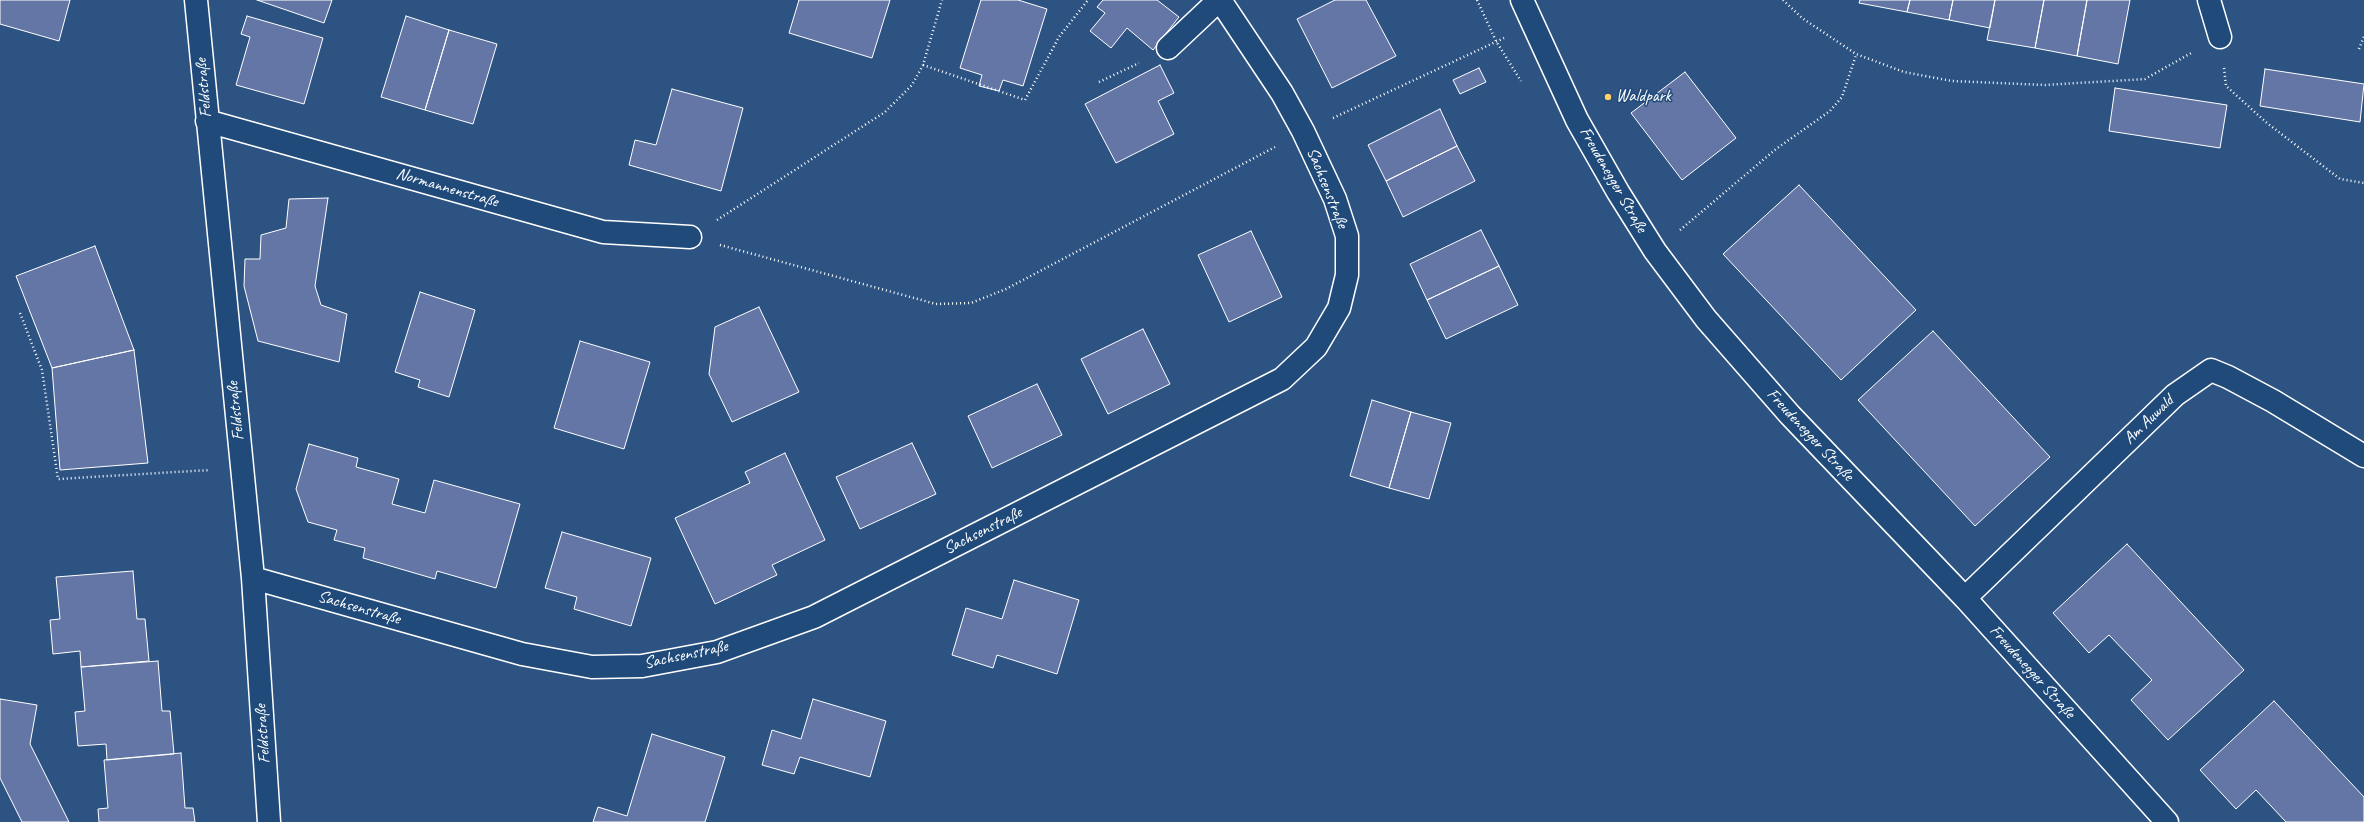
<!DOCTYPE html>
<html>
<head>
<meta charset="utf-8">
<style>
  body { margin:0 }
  canvas { display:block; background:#2d5383 }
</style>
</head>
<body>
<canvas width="2364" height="822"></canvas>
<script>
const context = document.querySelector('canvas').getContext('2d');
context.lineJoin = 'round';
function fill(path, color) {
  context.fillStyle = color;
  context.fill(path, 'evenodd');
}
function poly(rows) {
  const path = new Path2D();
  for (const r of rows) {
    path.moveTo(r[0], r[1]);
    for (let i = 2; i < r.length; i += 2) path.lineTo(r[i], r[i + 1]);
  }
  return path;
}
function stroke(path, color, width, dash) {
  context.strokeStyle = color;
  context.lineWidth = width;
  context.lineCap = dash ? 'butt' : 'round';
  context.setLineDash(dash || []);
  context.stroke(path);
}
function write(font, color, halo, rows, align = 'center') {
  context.font = font + ' Caveat,sans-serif';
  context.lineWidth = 3;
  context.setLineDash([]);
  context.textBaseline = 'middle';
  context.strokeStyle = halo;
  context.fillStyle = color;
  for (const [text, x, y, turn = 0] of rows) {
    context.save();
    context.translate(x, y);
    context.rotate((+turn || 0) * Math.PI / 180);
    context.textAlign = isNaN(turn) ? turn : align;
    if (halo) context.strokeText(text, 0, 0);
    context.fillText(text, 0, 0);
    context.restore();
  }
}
const building = poly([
  [0,0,70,0,59,41,0,24,0,0],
  [257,0,332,0,324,23,257,0],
  [799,0,890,0,872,58,789,33,799,0],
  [981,0,1018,0,1047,9,1023,86,1003,80,999,91,979,86,982,75,960,68,981,0],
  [1103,0,1157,0,1179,17,1153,50,1127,28,1111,48,1090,31,1105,13,1097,7,1103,0],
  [1335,0,1366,0,1396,56,1332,88,1297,19,1335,0],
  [1860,0,1910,0,1907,12,1859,3,1860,0],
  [1910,0,1953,0,1949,20,1907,12,1910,0],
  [1953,0,1995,0,1990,28,1949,20,1953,0],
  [1995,0,2044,0,2035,48,1987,40,1995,0],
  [2044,0,2087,0,2077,56,2035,48,2044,0],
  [2087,0,2130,0,2118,64,2077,56,2087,0],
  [247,16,323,38,304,104,236,85,250,37,241,34,247,16],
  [406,16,449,30,425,110,381,97,406,16],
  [449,30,497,44,473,124,425,110,449,30],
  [1160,65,1174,93,1158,101,1174,134,1116,163,1085,104,1160,65],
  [1479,68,1486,82,1460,94,1453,80,1479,68],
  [2265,69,2364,84,2360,122,2260,106,2265,69],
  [1685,72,1736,138,1682,180,1631,113,1685,72],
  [2115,88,2227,105,2220,148,2109,131,2115,88],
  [672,89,743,108,721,191,629,165,635,140,656,145,672,89],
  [1440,109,1457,146,1386,181,1368,145,1440,109],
  [1457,146,1475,181,1403,217,1386,181,1457,146],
  [1799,185,1916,310,1841,380,1723,254,1799,185],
  [328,198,315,286,321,305,347,314,339,362,258,341,244,286,245,259,260,259,261,235,286,228,289,199,328,198],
  [1481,230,1499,266,1427,300,1410,264,1481,230],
  [1251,231,1282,297,1229,322,1198,255,1251,231],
  [95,246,134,350,52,368,16,276,95,246],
  [1499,266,1518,305,1446,339,1427,300,1499,266],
  [420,292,475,310,449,397,418,387,420,380,395,372,420,292],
  [759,307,799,392,732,422,709,374,715,327,759,307],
  [1143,329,1170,384,1108,414,1081,359,1143,329],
  [1933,331,2050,457,1975,526,1858,400,1933,331],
  [580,341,650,362,624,449,554,428,580,341],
  [134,350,148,463,60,470,52,368,134,350],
  [1037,384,1062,435,992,468,968,416,1037,384],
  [1372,400,1411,412,1389,488,1350,476,1372,400],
  [1411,412,1451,423,1429,499,1389,488,1411,412],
  [912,443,936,494,860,529,836,477,912,443],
  [309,444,358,458,356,467,399,479,392,504,425,513,434,480,520,504,496,588,437,571,435,579,363,558,365,548,334,540,337,530,308,522,296,489,309,444],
  [785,453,825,540,772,565,777,575,715,604,675,518,750,483,745,472,785,453],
  [562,532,651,558,631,626,574,609,577,597,545,588,562,532],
  [2127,544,2244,670,2168,740,2131,700,2152,680,2109,635,2089,653,2053,613,2127,544],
  [133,571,137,619,145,619,149,661,81,667,80,651,53,654,50,620,60,619,56,577,133,571],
  [1014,580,1079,600,1057,674,997,655,993,668,952,655,966,608,1002,619,1014,580],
  [158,661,162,711,170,711,174,754,107,760,106,744,78,746,75,712,85,711,81,667,158,661],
  [0,699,37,705,30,744,69,822,22,822,0,778,0,699],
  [813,699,886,721,870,777,800,757,794,774,762,765,772,730,801,739,813,699],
  [2274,701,2364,797,2364,822,2286,822,2256,790,2236,809,2200,770,2274,701],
  [652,734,725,757,705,822,593,822,598,807,627,816,652,734],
  [181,753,185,808,193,808,195,822,99,822,98,809,108,808,104,760,181,753]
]);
const path = poly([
  [1477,0,1496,41,1521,81],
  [1783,0,1802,18,1856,54,1904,72,1952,81,2045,85,2145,79,2193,52],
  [2359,49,2364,36],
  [923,65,1025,100,1059,37,1088,0],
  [2224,68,2226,86,2267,123,2340,179,2364,183],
  [1099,82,1139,63],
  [1333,118,1504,38],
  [717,220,885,112,912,85,923,65,942,0],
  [1680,230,1776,149,1830,111,1842,97,1856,55],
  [720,245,936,304,971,303,1006,289,1275,147],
  [20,313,42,370,58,479,210,470]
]);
const minor = poly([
  [196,0,253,578,269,822],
  [1522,0,1577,120,1618,192,1655,251,1706,319,1790,415,1965,598,2167,822],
  [2209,0,2220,37],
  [1168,48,1219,0],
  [207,121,603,232,690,237],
  [253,578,522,654,592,667,642,666,717,652,814,617,1282,379,1316,347,1339,308,1347,275,1347,236,1335,199,1303,131,1282,93,1220,0],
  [1965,598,2175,395,2211,370,2228,377,2273,401,2364,456]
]);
const markers = [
  [1608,97,4,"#ffd166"]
];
const streetNames = [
  ["Feldstraße",204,88,-95],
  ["Freudenegger Straße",1613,180,60],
  ["Normannenstraße",447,188,16],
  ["Sachsenstraße",1327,188,68],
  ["Feldstraße",236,411,-96],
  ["Am Auwald",2149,420,-44],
  ["Freudenegger Straße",1810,435,47],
  ["Sachsenstraße",983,531,-27],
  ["Sachsenstraße",359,608,16],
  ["Sachsenstraße",686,655,-12],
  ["Freudenegger Straße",2032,672,48],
  ["Feldstraße",263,734,-94]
];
const poiNames = [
  ["Waldpark",1616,97]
];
fill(building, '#6376a5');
stroke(building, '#fff', 1);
stroke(minor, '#fff', 25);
stroke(path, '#fff', 2.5, [1, 3]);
stroke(minor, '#1f4a7a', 22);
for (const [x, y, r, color] of markers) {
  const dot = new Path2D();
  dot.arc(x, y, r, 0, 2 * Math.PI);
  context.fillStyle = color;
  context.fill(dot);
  stroke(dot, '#1f4a7a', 1.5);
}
write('17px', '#fff', '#1f4a7a', streetNames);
write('17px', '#fff', '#1f4a7a', poiNames, 'left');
</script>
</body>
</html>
